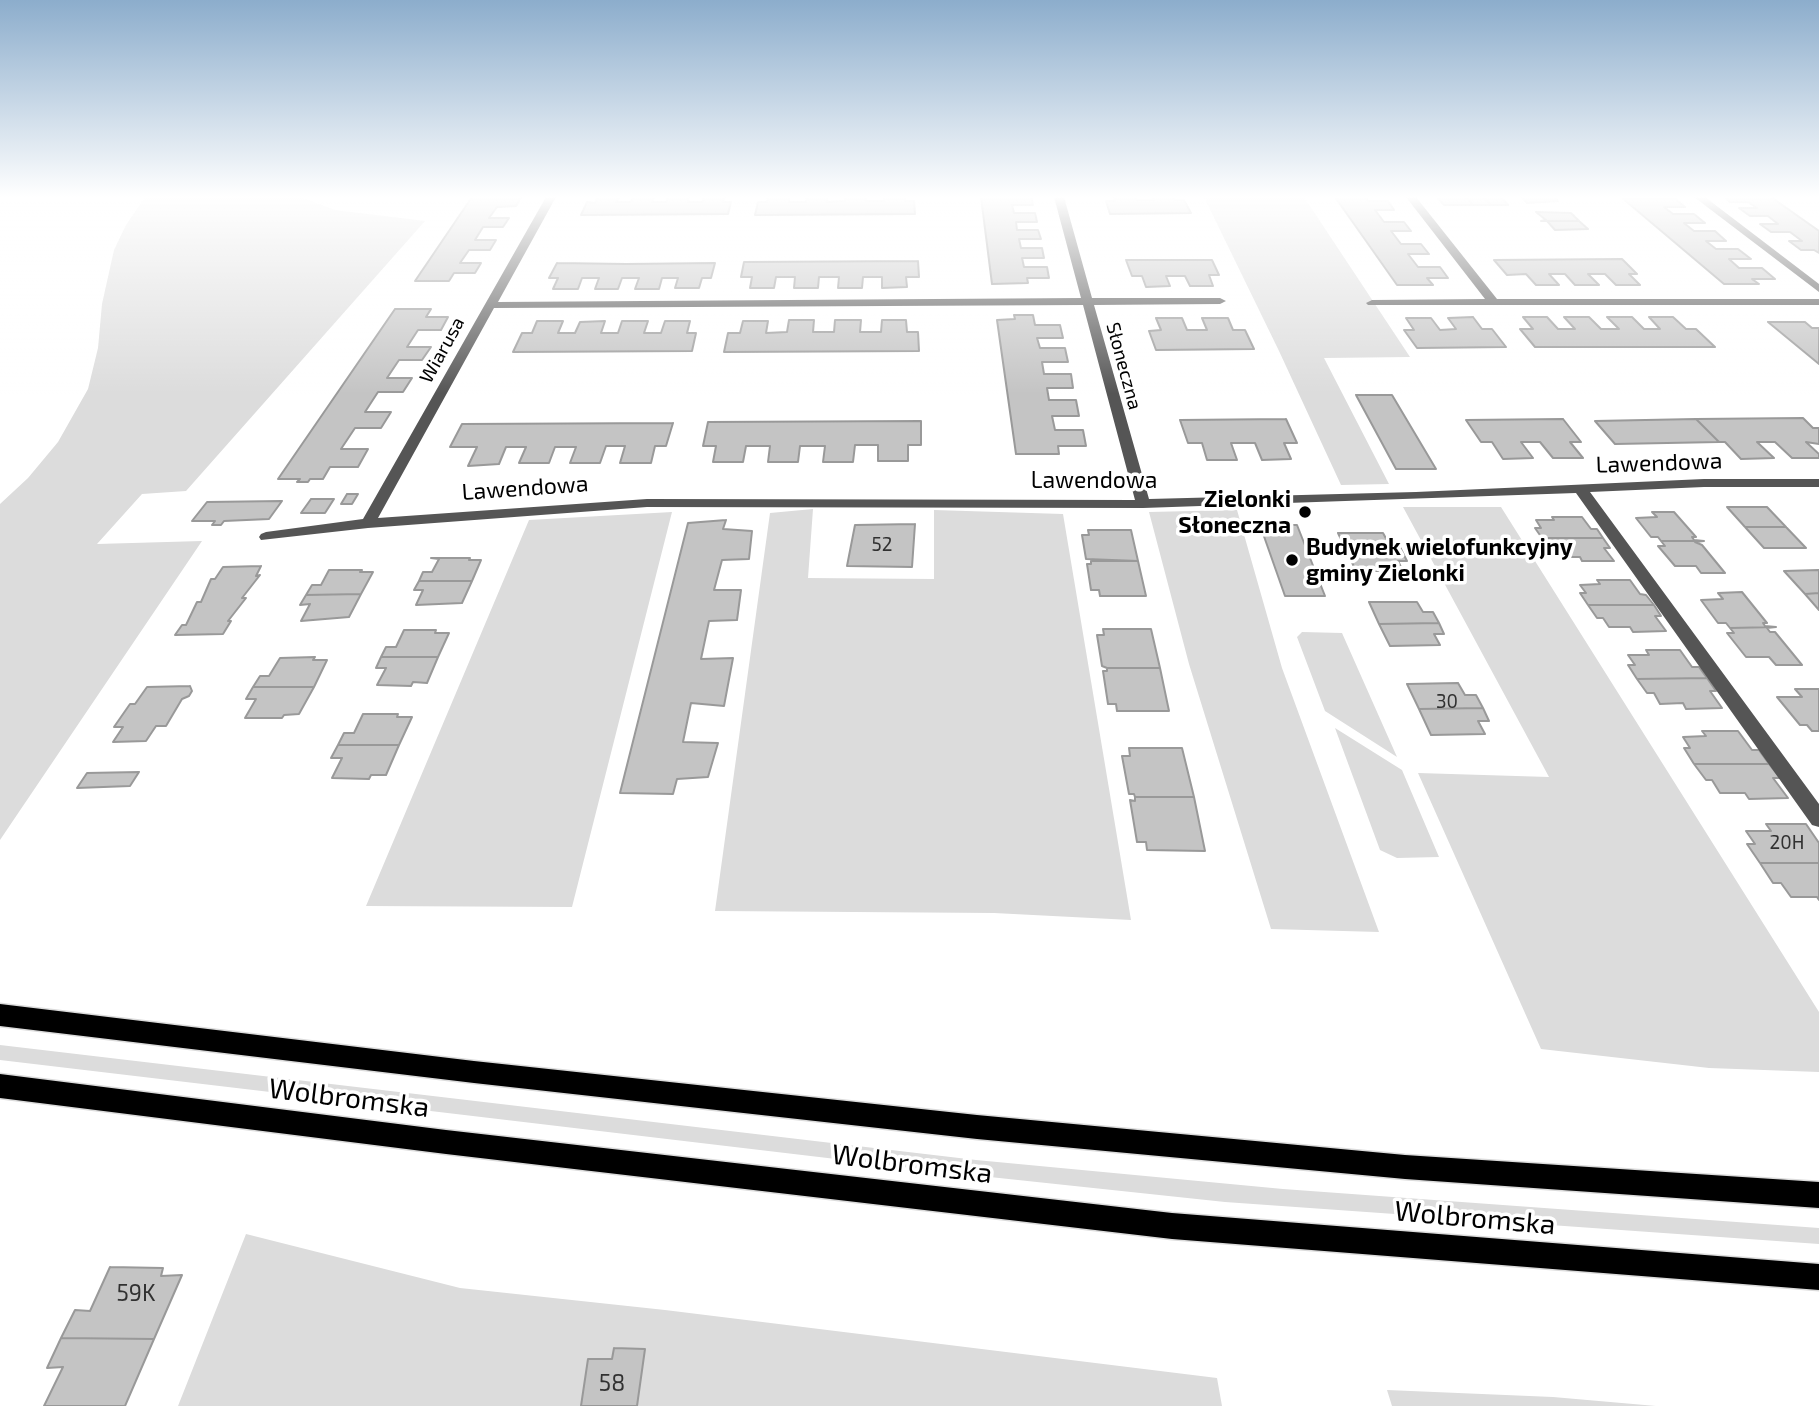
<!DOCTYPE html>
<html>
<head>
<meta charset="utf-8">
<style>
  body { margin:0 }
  canvas { display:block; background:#fff }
</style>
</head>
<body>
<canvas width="1819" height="1406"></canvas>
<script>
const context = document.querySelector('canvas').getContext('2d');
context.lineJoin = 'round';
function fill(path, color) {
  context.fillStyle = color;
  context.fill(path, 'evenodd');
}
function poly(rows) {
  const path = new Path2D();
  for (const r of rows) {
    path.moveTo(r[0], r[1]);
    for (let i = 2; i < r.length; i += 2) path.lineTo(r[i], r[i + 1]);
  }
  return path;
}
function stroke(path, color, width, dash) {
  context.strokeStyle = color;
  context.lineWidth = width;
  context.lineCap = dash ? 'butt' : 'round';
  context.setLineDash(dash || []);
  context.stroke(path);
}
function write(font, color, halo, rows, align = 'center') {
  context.font = font + ' "Exo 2",sans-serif';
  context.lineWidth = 7;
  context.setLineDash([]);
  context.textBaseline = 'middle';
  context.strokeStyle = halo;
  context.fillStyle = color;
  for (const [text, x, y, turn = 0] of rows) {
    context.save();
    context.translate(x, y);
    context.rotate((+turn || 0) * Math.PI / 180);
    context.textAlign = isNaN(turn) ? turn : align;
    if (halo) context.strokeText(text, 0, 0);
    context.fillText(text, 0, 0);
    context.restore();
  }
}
const green = poly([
  [145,197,301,197,335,210,425,221,186,491,142,494,97,544,202,541,0,840,0,504,28,478,58,442,88,389,98,348,102,304,114,250,126,225],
  [1204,197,1304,197,1410,357,1324,358,1389,484,1341,485,1279,351],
  [1501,507,1819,1012,1819,1072,1709,1068,1541,1049,1418,773,1549,777,1403,507],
  [813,509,808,578,934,579,934,510,1063,514,1131,920,994,913,715,911,770,513],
  [1237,510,1282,668,1379,932,1271,929,1189,664,1149,512],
  [672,512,572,907,366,906,529,520],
  [1302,632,1342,633,1397,757,1325,711,1297,637],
  [1335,728,1402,770,1439,857,1397,858,1380,850],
  [0,1045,976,1160,1283,1189,1819,1228,1819,1244,1225,1202,971,1175,0,1060],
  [246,1234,460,1288,665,1310,1217,1378,1222,1406,178,1406],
  [1387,1390,1553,1397,1656,1406,1392,1406]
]);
const building = poly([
  [472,197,521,197,516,206,497,207,489,218,509,218,503,227,483,227,475,240,496,240,490,250,469,250,460,263,481,263,475,273,454,273,449,281,415,281,472,197],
  [598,197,619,197,616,202,631,202,633,197,654,197,652,202,666,202,668,197,689,197,688,202,702,202,704,197,725,197,723,202,731,202,728,214,581,215,587,202,595,203,598,197],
  [768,197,789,197,789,202,806,202,807,197,828,197,827,202,845,201,845,197,866,197,866,201,884,201,884,197,905,197,905,201,914,201,915,214,755,215,758,202,767,202,768,197],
  [981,197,1031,197,1033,205,1012,205,1014,213,1035,213,1037,222,1016,222,1017,230,1038,230,1041,239,1019,239,1021,248,1042,248,1044,258,1022,258,1024,267,1047,267,1049,278,1027,278,1028,283,992,284,981,197],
  [1114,197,1135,197,1137,200,1154,200,1152,197,1173,197,1175,200,1184,200,1191,213,1110,214,1106,201,1115,201,1114,197],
  [1335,197,1365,197,1368,201,1388,201,1394,210,1375,210,1384,222,1404,222,1411,231,1391,231,1401,244,1421,244,1429,254,1408,254,1418,267,1440,267,1448,278,1427,278,1433,285,1397,285,1335,197],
  [1437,197,1466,197,1473,205,1444,205,1437,197],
  [1466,197,1483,197,1491,205,1473,205,1466,197],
  [1483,197,1501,197,1508,205,1491,205,1483,197],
  [1522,197,1554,197,1558,201,1527,203,1522,197],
  [1621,197,1674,198,1685,207,1664,207,1673,214,1694,214,1705,223,1684,223,1694,231,1715,231,1726,241,1706,241,1716,249,1738,249,1751,259,1729,259,1739,268,1762,268,1775,279,1752,279,1759,284,1724,284,1621,197],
  [1724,197,1771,197,1819,231,1819,253,1814,250,1801,250,1789,241,1802,241,1790,232,1771,232,1760,224,1778,224,1768,216,1750,216,1739,208,1757,208,1748,202,1730,202,1724,197],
  [1536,212,1571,213,1579,221,1541,221,1546,220,1536,212],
  [1541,221,1579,221,1588,229,1555,230,1547,221,1541,221],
  [1622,259,1637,274,1629,274,1640,285,1616,285,1605,274,1588,274,1599,285,1575,285,1565,274,1549,274,1559,285,1536,285,1526,274,1507,275,1494,260,1622,259],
  [1126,260,1212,260,1219,275,1209,275,1213,286,1190,286,1185,276,1166,276,1170,286,1146,287,1142,276,1132,276,1126,260],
  [918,261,919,277,906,277,907,287,882,288,882,277,863,277,862,288,838,288,839,277,819,277,818,288,794,288,795,277,776,277,774,288,750,288,752,277,741,277,744,262,918,261],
  [557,263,626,264,715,263,711,278,702,278,699,288,675,288,678,278,662,278,659,289,635,289,639,278,622,278,618,289,595,289,599,278,582,278,578,289,553,289,558,278,549,278,557,263],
  [395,309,431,309,426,317,448,317,441,330,418,330,407,347,431,347,422,360,399,360,387,378,412,378,403,392,378,392,365,412,391,412,381,428,355,428,341,449,368,449,358,467,330,467,323,479,310,479,308,482,297,482,300,479,278,479,395,309],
  [1014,315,1033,315,1035,325,1060,325,1063,338,1037,338,1040,348,1065,348,1068,362,1042,362,1044,374,1071,374,1073,388,1047,388,1049,400,1076,400,1079,416,1052,416,1055,430,1083,430,1086,446,1058,446,1059,454,1016,454,997,320,1015,319,1014,315],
  [1473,317,1482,329,1492,329,1506,347,1417,348,1404,330,1414,330,1406,318,1431,318,1440,330,1456,329,1448,318,1473,317],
  [1523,317,1547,317,1558,329,1575,329,1564,317,1589,317,1601,329,1619,329,1607,317,1632,317,1644,329,1660,329,1649,317,1673,317,1686,329,1696,329,1715,347,1535,347,1520,329,1533,329,1523,317],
  [1156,318,1182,318,1187,330,1207,330,1202,318,1228,318,1233,330,1245,330,1254,349,1156,350,1149,331,1161,330,1156,318],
  [789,320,814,320,813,332,834,332,835,320,861,320,860,332,881,332,882,320,906,320,907,332,918,332,919,351,724,352,728,333,740,333,743,321,768,321,766,333,787,332,789,320],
  [537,321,563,321,558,333,575,333,580,322,605,321,601,333,618,333,622,321,648,321,644,333,661,333,665,321,690,321,687,333,696,333,692,351,513,352,522,333,532,333,537,321],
  [1768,322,1805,322,1812,328,1819,328,1819,364,1768,322],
  [1356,395,1392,395,1436,469,1396,469,1356,395],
  [1803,418,1813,428,1819,428,1819,444,1806,442,1819,454,1819,458,1792,458,1775,442,1757,442,1774,458,1741,459,1725,442,1719,442,1696,419,1803,418],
  [1286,419,1297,443,1284,443,1291,459,1262,460,1255,443,1231,443,1237,460,1207,460,1202,443,1188,443,1180,420,1286,419],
  [1563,419,1581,442,1570,442,1583,458,1553,458,1540,442,1521,442,1533,458,1503,459,1492,442,1481,442,1466,420,1563,419],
  [1696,419,1719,442,1615,444,1595,421,1696,419],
  [921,421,921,445,908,445,908,461,878,461,878,445,855,445,853,462,823,462,825,446,800,446,798,462,768,462,770,446,746,446,743,462,713,462,716,446,703,446,708,422,921,421],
  [673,423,666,446,655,446,651,463,620,463,625,446,606,446,600,463,570,463,576,447,555,447,549,463,519,463,526,447,506,447,499,464,468,466,477,447,450,447,462,424,673,423],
  [347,494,358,494,352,504,341,504,347,494],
  [311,499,334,499,325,513,301,513,311,499],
  [282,501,269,519,224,521,221,525,212,525,215,521,192,521,207,502,282,501],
  [1727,507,1767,507,1786,527,1745,527,1727,507],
  [1652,512,1674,512,1696,537,1692,537,1694,540,1704,541,1661,541,1658,537,1651,537,1636,518,1657,517,1652,512],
  [1552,517,1582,517,1591,529,1597,529,1603,538,1542,538,1535,528,1541,528,1536,520,1554,520,1552,517],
  [726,520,723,529,752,531,749,559,722,560,714,590,741,590,737,620,709,621,701,659,733,658,724,706,691,703,683,742,718,743,708,777,677,779,673,794,620,793,688,523,726,520],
  [915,524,912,567,847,566,855,525,915,524],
  [1260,525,1297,525,1325,596,1285,596,1260,525],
  [1745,527,1786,527,1806,548,1764,548,1745,527],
  [1088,530,1131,530,1138,561,1086,559,1082,535,1089,535,1088,530],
  [1338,533,1383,533,1388,542,1397,541,1402,551,1347,552,1338,533],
  [1542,538,1603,538,1610,548,1604,548,1614,561,1582,561,1580,557,1561,557,1556,549,1550,549,1542,538],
  [1661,541,1704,541,1695,542,1702,545,1725,573,1701,573,1696,566,1675,566,1658,546,1665,546,1661,541],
  [1402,551,1407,561,1398,561,1403,571,1356,571,1347,552,1402,551],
  [431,558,470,558,469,560,481,560,472,581,419,581,423,572,432,572,439,559,431,558],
  [1091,561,1138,561,1146,596,1100,596,1099,590,1091,590,1087,564,1091,564,1091,561],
  [261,566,256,576,260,575,242,598,246,598,228,621,231,621,223,634,175,635,182,625,186,625,197,602,201,602,211,579,215,579,223,567,261,566],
  [329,570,362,570,360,572,373,572,361,594,306,595,312,585,321,585,329,570],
  [1819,570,1819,593,1805,594,1784,571,1819,570],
  [1597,580,1630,580,1640,594,1646,595,1654,605,1588,605,1580,593,1586,593,1580,585,1600,584,1597,580],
  [419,581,472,581,462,603,416,605,423,590,414,590,419,581],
  [1742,592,1767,623,1763,623,1765,626,1776,627,1730,628,1726,623,1718,623,1701,600,1723,599,1718,593,1742,592],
  [1819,593,1819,610,1805,594,1819,593],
  [361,594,349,617,301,621,310,604,300,605,306,595,361,594],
  [1369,602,1417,602,1423,612,1433,612,1439,623,1379,624,1369,602],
  [1588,605,1654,605,1661,616,1655,616,1666,631,1633,632,1630,627,1609,627,1603,618,1597,618,1588,605],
  [1439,623,1444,634,1434,634,1440,645,1390,646,1379,624,1439,623],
  [1730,628,1776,627,1767,628,1770,632,1775,632,1802,665,1776,665,1769,657,1746,657,1727,633,1734,633,1730,628],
  [1103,629,1151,629,1160,668,1107,668,1102,666,1097,635,1104,635,1103,629],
  [404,630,436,630,435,633,449,633,438,657,381,657,386,647,396,647,404,630],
  [1646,650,1680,650,1692,667,1699,667,1707,678,1637,679,1628,665,1635,665,1628,655,1649,655,1646,650],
  [315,657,313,660,327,660,314,687,253,687,260,676,269,676,280,658,315,657],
  [381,657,438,657,427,683,413,682,411,686,377,685,386,668,376,668,381,657],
  [1107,668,1160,668,1169,711,1117,711,1116,704,1108,704,1103,671,1107,671,1107,668],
  [1707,678,1716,691,1710,691,1722,708,1686,709,1683,703,1660,704,1654,693,1647,693,1637,679,1707,678],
  [1458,683,1465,695,1476,695,1483,708,1419,709,1407,684,1458,683],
  [190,686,192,691,189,696,182,699,166,726,156,726,146,741,113,742,123,727,114,727,130,704,135,704,147,687,190,686],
  [253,687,314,687,299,714,284,715,282,718,245,718,256,699,246,699,253,687],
  [1795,689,1819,689,1819,731,1812,731,1807,725,1800,725,1777,697,1802,697,1795,689],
  [1483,708,1489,721,1478,721,1485,734,1431,735,1419,709,1483,708],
  [363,714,398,714,397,717,412,717,399,745,338,745,344,733,354,733,363,714],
  [1702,731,1738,731,1752,750,1759,750,1769,764,1694,764,1684,748,1690,748,1683,737,1706,736,1702,731],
  [338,745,399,745,386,775,371,775,369,779,332,778,342,758,331,758,338,745],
  [1129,748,1182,748,1194,797,1135,797,1134,794,1129,794,1122,756,1130,756,1129,748],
  [1694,764,1769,764,1780,778,1773,778,1788,798,1749,799,1745,793,1720,793,1712,780,1706,780,1694,764],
  [139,772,130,786,77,788,87,773,139,772],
  [1135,797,1194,797,1205,851,1147,850,1146,842,1137,842,1130,800,1135,801,1135,797],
  [1766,824,1806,824,1819,843,1819,863,1760,863,1747,844,1755,844,1746,831,1771,831,1766,824],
  [1760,863,1819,863,1819,900,1817,897,1791,897,1781,883,1773,883,1760,863],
  [110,1267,163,1268,161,1276,182,1275,154,1339,61,1338,75,1310,90,1311,110,1267],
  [61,1338,154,1339,125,1406,44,1406,63,1367,47,1368,61,1338],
  [614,1348,645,1349,637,1406,581,1406,588,1359,612,1359,614,1348]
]);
const minor = poly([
  [546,197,556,197,498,302,1081,298,1054,197,1064,197,1092,298,1220,298,1226,301,1220,304,1094,305,1149,499,1416,492,1704,479,1819,479,1819,487,1704,487,1590,492,1819,804,1819,827,1812,825,1576,493,1143,508,647,507,368,528,261,540,259,537,261,534,266,532,363,519,546,197],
  [1083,305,1135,500,647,499,378,518,494,308,1083,305],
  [1406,197,1416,197,1497,299,1819,299,1819,305,1368,305,1366,303,1372,300,1485,299,1406,197],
  [1694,197,1705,197,1819,284,1819,292,1694,197]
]);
const major = poly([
  [0,1004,474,1061,977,1115,1405,1155,1819,1182,1819,1208,1405,1179,977,1139,474,1083,0,1026,0,1004],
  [0,1074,446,1130,1172,1213,1819,1264,1819,1290,1172,1239,446,1154,0,1098,0,1074]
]);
const markers = [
  [1305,512,7,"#000"],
  [1292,560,7,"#000"]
];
const farStreetnames = [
  ["Wiarusa",442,350,-61],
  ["Słoneczna",1124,366,75]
];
const numberNames = [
  ["52",882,545],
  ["30",1447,702],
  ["20H",1787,843]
];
const streetNames = [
  ["Lawendowa",1659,463,-2],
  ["Lawendowa",1094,480],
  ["Lawendowa",525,488,-4]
];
const poiNames = [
  ["Zielonki",1291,499],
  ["Słoneczna",1291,525],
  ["Budynek wielofunkcyjny",1306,547,"left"],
  ["gminy Zielonki",1306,573,"left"]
];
const nearNumbernames = [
  ["59K",136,1293],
  ["58",612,1383]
];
const nearStreetnames = [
  ["Wolbromska",349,1098,7],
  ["Wolbromska",912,1164,7],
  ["Wolbromska",1475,1218,5]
];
fill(green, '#dcdcdc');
fill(building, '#c4c4c4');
stroke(building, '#999', 2);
stroke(major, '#dbdbdb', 3);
fill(minor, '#555');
fill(major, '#000');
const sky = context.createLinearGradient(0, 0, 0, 394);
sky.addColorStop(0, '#8cadcc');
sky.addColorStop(0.5, '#fff');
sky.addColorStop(1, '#ffffff00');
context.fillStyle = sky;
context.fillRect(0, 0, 1819, 394);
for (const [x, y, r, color] of markers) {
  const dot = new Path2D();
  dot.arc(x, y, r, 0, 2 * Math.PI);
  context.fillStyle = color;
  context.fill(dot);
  stroke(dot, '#fff', 2.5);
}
write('19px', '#000', '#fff', farStreetnames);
write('19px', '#313131', null, numberNames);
write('23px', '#000', '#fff', streetNames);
write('bold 23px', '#000', '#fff', poiNames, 'right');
write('23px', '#313131', null, nearNumbernames);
write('28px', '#000', '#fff', nearStreetnames);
</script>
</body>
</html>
